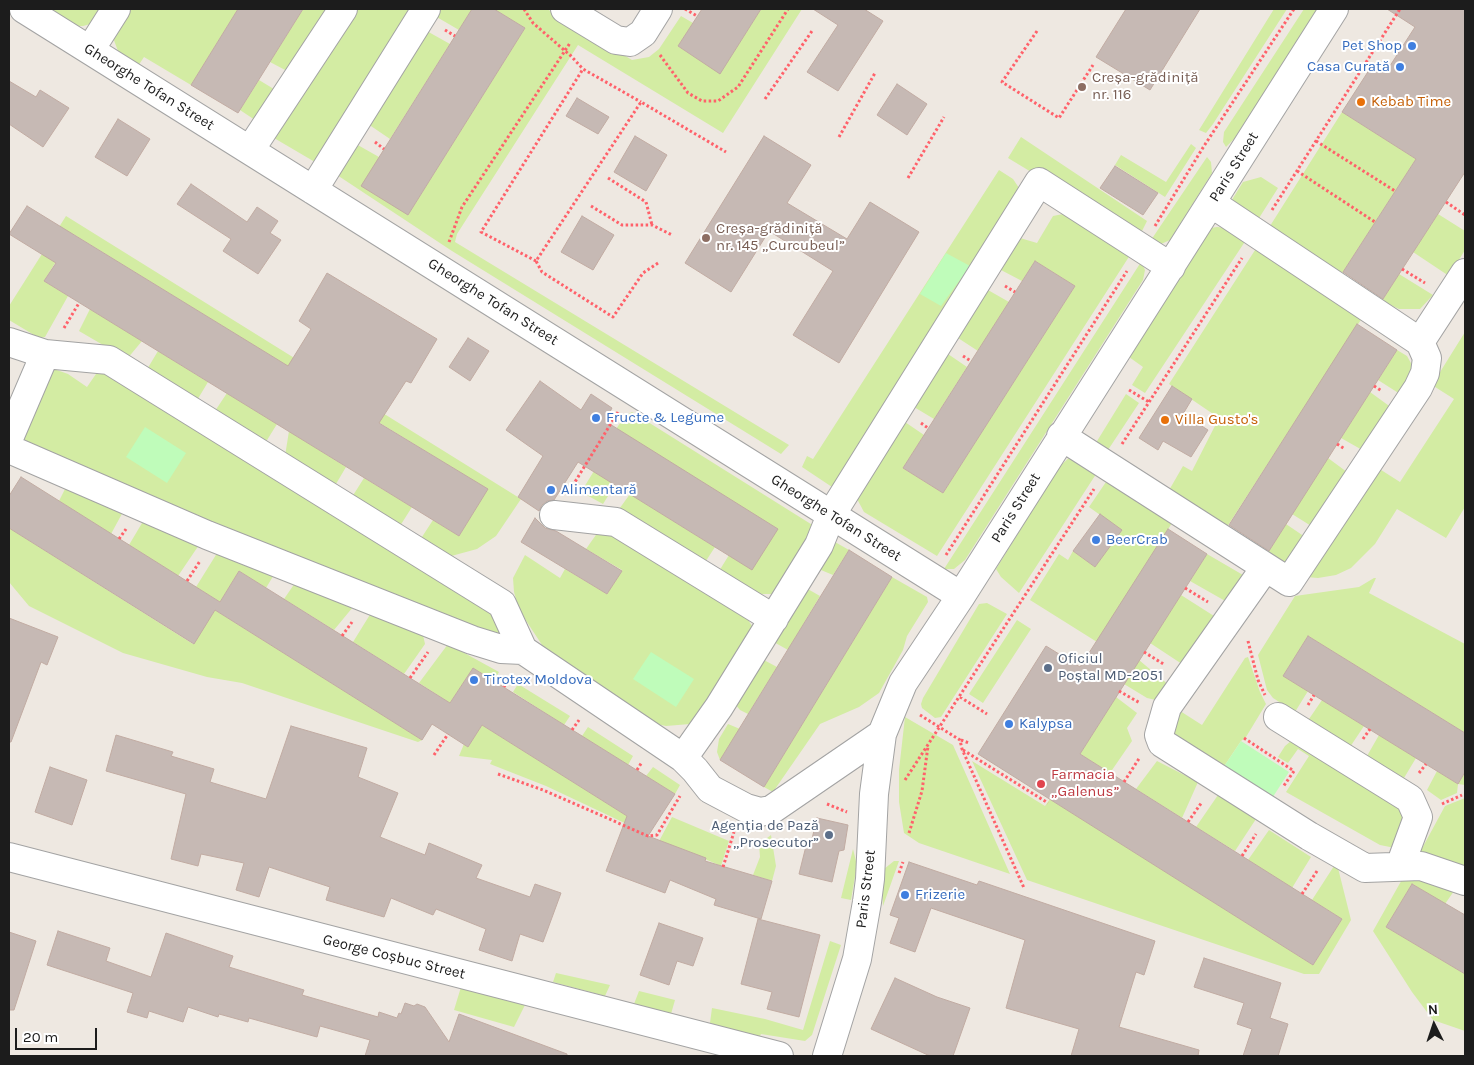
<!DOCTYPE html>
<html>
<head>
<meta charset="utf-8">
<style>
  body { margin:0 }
  #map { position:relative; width:1474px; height:1065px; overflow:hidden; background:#eee8e1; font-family:Karla,sans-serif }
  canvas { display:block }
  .frame { position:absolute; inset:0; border:10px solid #1c1c1c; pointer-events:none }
  .north { position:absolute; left:1409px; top:1000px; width:50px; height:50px; -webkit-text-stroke:4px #fff; paint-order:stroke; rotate:356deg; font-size:14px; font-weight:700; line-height:20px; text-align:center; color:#1c1c1c }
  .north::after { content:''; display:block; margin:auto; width:18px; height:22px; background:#1c1c1c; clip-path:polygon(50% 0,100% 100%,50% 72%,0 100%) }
  .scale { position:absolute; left:15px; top:1028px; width:82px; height:22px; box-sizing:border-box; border:2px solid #1c1c1c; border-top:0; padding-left:6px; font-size:15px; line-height:18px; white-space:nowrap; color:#1c1c1c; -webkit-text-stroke:4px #fff; paint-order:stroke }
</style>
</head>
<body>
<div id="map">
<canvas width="1474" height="1065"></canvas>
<div class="frame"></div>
<div class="north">N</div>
<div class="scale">20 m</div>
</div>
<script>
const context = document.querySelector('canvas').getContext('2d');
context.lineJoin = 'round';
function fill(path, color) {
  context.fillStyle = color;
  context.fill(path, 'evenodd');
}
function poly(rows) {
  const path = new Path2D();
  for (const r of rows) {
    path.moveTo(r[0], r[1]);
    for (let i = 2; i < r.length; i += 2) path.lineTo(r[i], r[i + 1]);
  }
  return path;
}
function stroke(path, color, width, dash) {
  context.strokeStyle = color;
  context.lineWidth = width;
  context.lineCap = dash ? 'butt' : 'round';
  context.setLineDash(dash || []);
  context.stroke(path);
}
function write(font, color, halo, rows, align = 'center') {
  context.font = font + ' Karla,sans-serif';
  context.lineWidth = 4;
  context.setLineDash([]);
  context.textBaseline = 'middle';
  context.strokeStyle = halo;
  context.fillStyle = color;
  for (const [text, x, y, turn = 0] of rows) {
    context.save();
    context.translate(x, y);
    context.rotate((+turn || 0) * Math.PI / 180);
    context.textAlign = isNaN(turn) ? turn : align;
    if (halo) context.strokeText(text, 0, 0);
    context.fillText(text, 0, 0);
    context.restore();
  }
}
const grass = poly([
  [47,9,108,9,94,23,83,26,75,26],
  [125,9,238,9,191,85,144,57,138,66,118,51,112,35],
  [303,9,335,9,287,71,270,62],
  [353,9,418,9,320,165,274,138],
  [438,9,472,9,459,30,435,16],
  [494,9,547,9,632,60,649,57,659,49,681,16,693,23,678,46,720,73,761,9,802,9,723,133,578,45,457,234,455,242,789,445,781,454,452,251,337,175,356,144,379,157,408,215,525,28],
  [1274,9,1287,9,1213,124,1206,133,1199,130],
  [1304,9,1319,9,1234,139,1226,147,1223,142,1224,132],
  [425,30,450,44,390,139,368,124],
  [259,80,282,94,261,124,240,110],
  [1342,112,1416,159,1341,275,1273,235,1270,226],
  [1021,137,1147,221,1139,237,1008,158],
  [1191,144,1196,148,1165,197,1115,165,1121,155,1166,182],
  [1207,157,1211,162,1212,173,1170,240,1161,244,1149,243],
  [999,170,1013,179,1019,188,838,491,802,467,807,456,813,459],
  [1261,177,1278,188,1254,226,1230,203,1243,182],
  [1063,214,1132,252,937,556,864,512,856,497,905,422,924,435,903,468,943,493,1075,286,1035,261,1022,281,1001,270,1020,238,1037,243,1053,216],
  [1438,214,1465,231,1465,250,1449,276,1413,252],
  [66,216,521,499,496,536,477,549,444,558,420,540,433,520,459,536,487,489,73,234,44,281,68,296,45,337,39,338,9,320,9,306],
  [1217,227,1226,228,1246,240,1145,393,1132,385,1143,367,1129,357,1211,228],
  [1257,247,1364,315,1225,530,1168,492,1183,466,1192,471,1219,418,1169,384],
  [1141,262,1145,270,1143,280,965,560,954,569,944,569],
  [1399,274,1433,295,1420,309,1399,309,1382,301],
  [988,290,1009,302,978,351,958,338],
  [90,309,142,341,127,359,79,331],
  [1465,332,1465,507,1446,538,1397,509,1375,544,1351,568,1336,575,1318,578,1306,577,1378,468,1400,482,1454,399,1432,385],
  [1397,350,1407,356,1412,365,1412,376,1400,394,1378,380],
  [158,351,208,382,196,402,146,371],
  [948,354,967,367,934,419,914,407],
  [54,369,68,374,87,387,96,374,103,370,492,612,501,635,498,638,386,600,20,439,48,370],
  [1370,392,1392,408,1364,451,1341,438],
  [227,393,277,424,264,445,213,414],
  [1126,394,1139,403,1106,453,1094,446],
  [632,412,814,526,779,590,773,594,762,594,742,590,716,576,729,555,777,529,616,429,625,416],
  [289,431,346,467,333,489,285,456],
  [1072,455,1100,468,1019,593,1001,577,996,569,1059,467],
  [1328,458,1351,475,1316,529,1292,514],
  [594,471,615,485,603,504,581,492],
  [364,478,412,507,400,526,352,497],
  [1108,479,1172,523,1097,642,1030,600,1059,554,1068,560,1073,551,1095,567,1121,530,1089,507],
  [67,485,124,510,111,534,59,501],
  [630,494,715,547,702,567,617,512],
  [145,518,199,545,178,576,129,545],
  [1286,524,1308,539,1293,561,1280,564,1266,556],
  [9,528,193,644,215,610,422,740,418,742,242,683,207,677,123,653,29,606,9,582],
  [607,529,743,612,752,626,754,635,699,719,690,724,666,726,652,723,548,654,519,610,514,592,513,578,525,555,560,578,565,569,607,594,622,570,586,549,598,532],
  [835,542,849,550,833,575,821,570,818,566,831,545],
  [219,550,275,573,266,588,239,571,220,602,196,587],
  [1207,554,1243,575,1227,602,1190,581],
  [892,577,927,597,928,602,907,636,903,650,879,693,859,707,820,724,773,792,764,787],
  [1374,578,1376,578,1369,593,1465,644,1465,733,1308,636,1283,676,1308,691,1295,712,1273,698,1267,690,1258,655,1295,596,1359,587],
  [295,583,353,607,334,630,284,599],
  [806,588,820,596,788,650,772,641],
  [1181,595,1214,616,1185,666,1150,643],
  [987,603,1007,614,941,717,935,718,922,708,921,704,923,698,979,604],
  [371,613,423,635,425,644,404,674,353,642],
  [1017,620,1031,629,983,703,969,694],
  [448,644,499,672,494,681,473,668,450,703,419,683],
  [1248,657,1260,692,1266,704,1246,737,1241,741,1221,771,1173,737,1177,709,1202,725,1245,658],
  [762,659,777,667,748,714,740,710,735,704],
  [1139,660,1170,686,1160,701,1147,698,1124,684],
  [518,684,570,716,564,725,513,692],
  [1116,697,1137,713,1127,728,1132,741,1110,773,1080,754],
  [1322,700,1364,726,1350,747,1309,719],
  [905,717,953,745,1010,874,919,843,904,833,899,802,899,770],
  [728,724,740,729,720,760,717,752,719,739],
  [482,725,651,831,648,834,546,786,490,764,492,760,459,756,464,744,468,747],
  [588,727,633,756,628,765,582,736],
  [1379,735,1416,758,1404,778,1367,756],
  [1291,741,1297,741,1394,798,1406,816,1395,848,1380,845,1286,792,1309,756,1298,749,1288,763,1278,757,1285,746],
  [972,761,1045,806,1050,799,1313,965,1342,919,1312,900,1334,866,1338,868,1351,920,1319,974,1304,974,1027,880],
  [1157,761,1198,782,1182,818,1136,789],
  [653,767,680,785,675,794,646,776],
  [1437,771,1458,784,1465,772,1465,785,1458,784,1457,793,1441,800,1427,790],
  [1218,795,1256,819,1235,851,1196,827],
  [1465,798,1465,873,1419,854,1445,806],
  [672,817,729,841,721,866,684,850,658,843],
  [1269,830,1311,857,1292,888,1248,860],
  [771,835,776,866,772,881,753,875,760,857,759,844],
  [853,849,857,865,851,900,841,898],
  [894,861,899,861,883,906,881,873,884,869],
  [1410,872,1454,891,1445,904,1412,884,1386,927,1465,974,1465,1031,1433,1020,1412,992,1373,931,1404,876],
  [830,941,841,945,812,1035,805,1041,761,1034,759,1038,710,1023,712,1008,765,1019,803,1030],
  [556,973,610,985,605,996,553,982],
  [461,987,525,1005,514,1027,454,1010],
  [639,991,675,1000,671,1014,634,1004]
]);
const park = poly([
  [946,253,970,266,941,306,920,294],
  [145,427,186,453,167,483,126,457],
  [651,652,694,679,676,707,633,679],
  [1241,741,1289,772,1269,803,1221,771]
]);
const building = poly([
  [238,9,303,9,238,113,191,85,238,9],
  [472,9,494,9,525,28,408,215,361,186,472,9],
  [702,9,761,9,720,74,678,46,702,9],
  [813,9,864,9,883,21,838,91,807,72,838,25,813,9],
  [1126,9,1200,9,1150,90,1096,57,1126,9],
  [1387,9,1465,9,1465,172,1383,299,1343,272,1416,159,1342,112,1373,64,1386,72,1415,27,1387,9],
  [9,81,36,97,40,90,69,108,43,147,9,124,9,81],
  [897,84,927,104,907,135,877,115,897,84],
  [577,98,609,117,598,134,566,116,577,98],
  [118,119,150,139,127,176,95,157,118,119],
  [635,136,667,155,646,191,614,172,635,136],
  [764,136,811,165,787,203,847,239,870,202,919,232,839,363,793,335,833,271,769,231,731,292,685,263,764,136],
  [1115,166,1158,193,1143,215,1100,188,1115,166],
  [191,184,247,222,257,207,278,221,270,233,281,240,258,274,223,251,231,239,177,204,191,184],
  [27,206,288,366,311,329,299,321,327,273,437,339,411,383,406,381,379,423,488,489,459,536,44,281,56,263,9,234,27,206],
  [582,216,614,235,593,270,561,252,582,216],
  [1035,261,1075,286,943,493,903,468,1035,261],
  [1357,324,1397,350,1269,551,1229,525,1357,324],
  [468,338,489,351,470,381,449,367,468,338],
  [540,381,581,410,591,394,612,408,605,421,778,529,752,570,578,462,554,500,547,501,542,505,539,511,518,497,543,456,506,430,540,381],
  [1172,386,1192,399,1183,414,1208,430,1191,457,1163,441,1158,450,1139,438,1172,386],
  [21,477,220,602,239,571,450,703,473,668,675,794,648,836,706,858,705,861,772,881,761,919,714,905,716,899,670,880,665,893,606,871,627,816,482,725,468,747,432,724,422,740,215,610,194,644,9,528,9,496,21,477],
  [1100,514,1122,530,1095,567,1073,551,1100,514],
  [535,518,545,528,556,531,622,571,607,594,521,542,535,518],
  [1168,529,1207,554,1080,754,1342,919,1313,965,978,754,1046,646,1080,667,1168,529],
  [849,550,892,577,764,787,720,760,849,550],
  [9,618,58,637,47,665,41,662,11,742,9,742,9,618],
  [1308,636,1465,733,1465,772,1458,784,1283,676,1308,636],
  [291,726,367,748,358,777,398,793,380,837,425,855,429,843,482,865,476,878,530,897,535,884,561,893,543,942,520,934,512,961,479,950,486,929,436,909,433,915,391,898,384,917,326,900,330,887,269,867,259,897,236,890,244,863,201,854,198,866,171,859,186,794,106,771,116,735,173,752,171,756,214,769,210,782,266,799,291,726],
  [50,767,87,780,72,825,35,812,50,767],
  [817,818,848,825,844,850,839,851,832,882,799,874,807,842,811,843,817,818],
  [909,862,977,885,979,881,1155,941,1144,975,1136,972,1119,1027,1199,1050,1198,1056,1071,1056,1079,1029,1006,1008,1025,940,931,908,915,952,890,943,899,918,890,915,909,862],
  [1412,884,1465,915,1465,974,1386,927,1412,884],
  [758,919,820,935,799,1017,767,1009,772,992,741,984,758,919],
  [659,923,703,938,693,966,677,961,669,985,640,975,659,923],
  [58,931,110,948,106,961,151,977,166,933,233,956,229,967,304,990,302,995,378,1017,379,1012,397,1018,399,1013,401,1014,405,1003,414,1006,417,1004,425,1007,449,1042,459,1014,567,1054,567,1056,365,1056,370,1040,320,1026,317,1037,249,1018,248,1022,219,1014,218,1017,188,1007,183,1022,149,1011,147,1018,127,1012,133,993,47,965,58,931],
  [9,932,36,941,14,1010,9,1010,9,932],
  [1204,958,1281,983,1270,1018,1288,1024,1278,1056,1243,1056,1252,1029,1237,1024,1244,1003,1194,987,1204,958],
  [895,978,937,997,970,1008,953,1056,930,1056,871,1029,895,978]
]);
const path = poly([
  [524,9,533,23,571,56,583,69],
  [685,9,697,16],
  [445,30,455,36],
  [1037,31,1002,82,1059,118,1093,65],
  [660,55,688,93,702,101,718,101,738,87,788,9],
  [765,99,812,31],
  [839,137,875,73],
  [1316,141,1395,191],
  [375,142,384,149],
  [1297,171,1375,222],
  [608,178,646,202,652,225],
  [908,178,944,117],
  [1446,202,1465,215],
  [591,206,622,225,652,225,672,235],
  [1272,210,1400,9],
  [1155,226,1204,146,1294,9],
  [449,242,462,207,570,43],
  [536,261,481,232,583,69,641,102],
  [658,263,643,273,613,317,542,272,536,261,641,102,726,152],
  [1402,269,1425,283],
  [1005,286,1015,292],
  [64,328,79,303],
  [963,356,971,361],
  [1374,386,1382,391],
  [1129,390,1149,402],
  [921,423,928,428],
  [1122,444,1242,258],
  [1337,444,1345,449],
  [570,490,618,412],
  [119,539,126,529],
  [946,555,1127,271],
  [187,581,200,561],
  [1185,588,1208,602],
  [342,636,352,622],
  [1248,641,1258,680,1265,695],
  [1144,652,1165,665],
  [410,678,428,652],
  [504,687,509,677],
  [1119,691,1140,703],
  [960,697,987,714],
  [1308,705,1314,695],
  [920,715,960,740,962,749,1024,888],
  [572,730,579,720],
  [1244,738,1294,771,1283,787],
  [1363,739,1370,729],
  [961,740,969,743],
  [963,750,1048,803],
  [434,755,448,734],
  [637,770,642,762],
  [1419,773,1426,764],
  [498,774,543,790,648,836,657,835,680,796],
  [905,780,1094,489],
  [1124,782,1140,757],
  [827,804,847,812],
  [1442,804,1462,795],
  [1188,822,1202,802],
  [909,833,922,791,928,746],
  [1242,856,1256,834],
  [723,867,734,832],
  [899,873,903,862],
  [1302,894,1317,871]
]);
const minor = poly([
  [24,9,961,596],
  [565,9,616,40,630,42,643,33,658,9],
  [90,50,116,9],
  [250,150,343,9],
  [313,190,426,9],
  [9,342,45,354,109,360,502,604,523,650,683,758,695,770,710,789,746,808,760,812,771,810,882,734],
  [1420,342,1465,273],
  [1061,436,1289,582,1418,388,1425,373,1427,358,1420,342,1211,203],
  [9,438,45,354],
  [9,449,207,535,472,640,501,649,523,650],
  [554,515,616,522,774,619],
  [1265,568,1167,707,1159,735,1162,743,1309,836,1365,868,1421,866,1465,881],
  [1278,717,1410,799,1418,817,1400,866],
  [683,758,719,707,819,545,831,515,1039,182,1171,267],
  [9,857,779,1056],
  [827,1056,857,959,867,902,870,879,874,794,882,734,903,683,961,596,1334,9]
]);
const markers = [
  [1412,46,5,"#3f7fe0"],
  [1400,67,5,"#3f7fe0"],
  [1082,87,5,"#8d6e63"],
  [1361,102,5,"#e8710a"],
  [706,238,5,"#8d6e63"],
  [596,418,5,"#3f7fe0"],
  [1165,420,5,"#e8710a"],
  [551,490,5,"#3f7fe0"],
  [1096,540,5,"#3f7fe0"],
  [1048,668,5,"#5c6f8a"],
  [474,680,5,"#3f7fe0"],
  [1009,724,5,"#3f7fe0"],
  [1041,784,5,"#e0444e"],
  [829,835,5,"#5c6f8a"],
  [905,895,5,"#3f7fe0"]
];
const shopNames = [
  ["Pet Shop",1402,46,"right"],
  ["Casa Curată",1390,67,"right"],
  ["Fructe & Legume",606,418],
  ["Alimentară",561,490],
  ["BeerCrab",1106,540],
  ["Tirotex Moldova",484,680],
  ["Kalypsa",1019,724],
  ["Frizerie",915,895]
];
const educationNames = [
  ["Creșa-grădiniță",1092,78],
  ["nr. 116",1092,95],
  ["Creșa-grădiniță",716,229],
  ["nr. 145 „Curcubeul”",716,246]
];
const streetNames = [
  ["Gheorghe Tofan Street",149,87,32],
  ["Paris Street",1234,167,-58],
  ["Gheorghe Tofan Street",493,302,32],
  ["Paris Street",1016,508,-58],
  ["Gheorghe Tofan Street",836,518,32],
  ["Paris Street",866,889,-83],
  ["George Coșbuc Street",394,957,14]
];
const foodNames = [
  ["Kebab Time",1371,102],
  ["Villa Gusto's",1175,420]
];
const serviceNames = [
  ["Oficiul",1058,659],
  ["Poștal MD-2051",1058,676],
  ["Agenția de Pază",819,826,"right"],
  ["„Prosecutor”",819,843,"right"]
];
const healthNames = [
  ["Farmacia",1051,775],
  ["„Galenus”",1051,792]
];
fill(grass, '#d3eca3');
fill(park, '#bffcba');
fill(building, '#c6b9b4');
stroke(building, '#c1aba2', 1);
stroke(minor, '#a3a3a3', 30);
stroke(path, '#ff616a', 3, [2.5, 2.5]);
stroke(minor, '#fff', 28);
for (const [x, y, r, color] of markers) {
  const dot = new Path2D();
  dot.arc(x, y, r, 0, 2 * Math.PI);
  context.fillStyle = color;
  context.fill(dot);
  stroke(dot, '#fff', 2);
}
write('15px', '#366cbe', '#fff', shopNames, 'left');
write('15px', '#785e54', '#fff', educationNames, 'left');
write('15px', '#1c1c1c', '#fff', streetNames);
write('15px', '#c56008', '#fff', foodNames, 'left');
write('15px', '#4e5e75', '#fff', serviceNames, 'left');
write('15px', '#be3a42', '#fff', healthNames, 'left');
</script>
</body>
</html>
